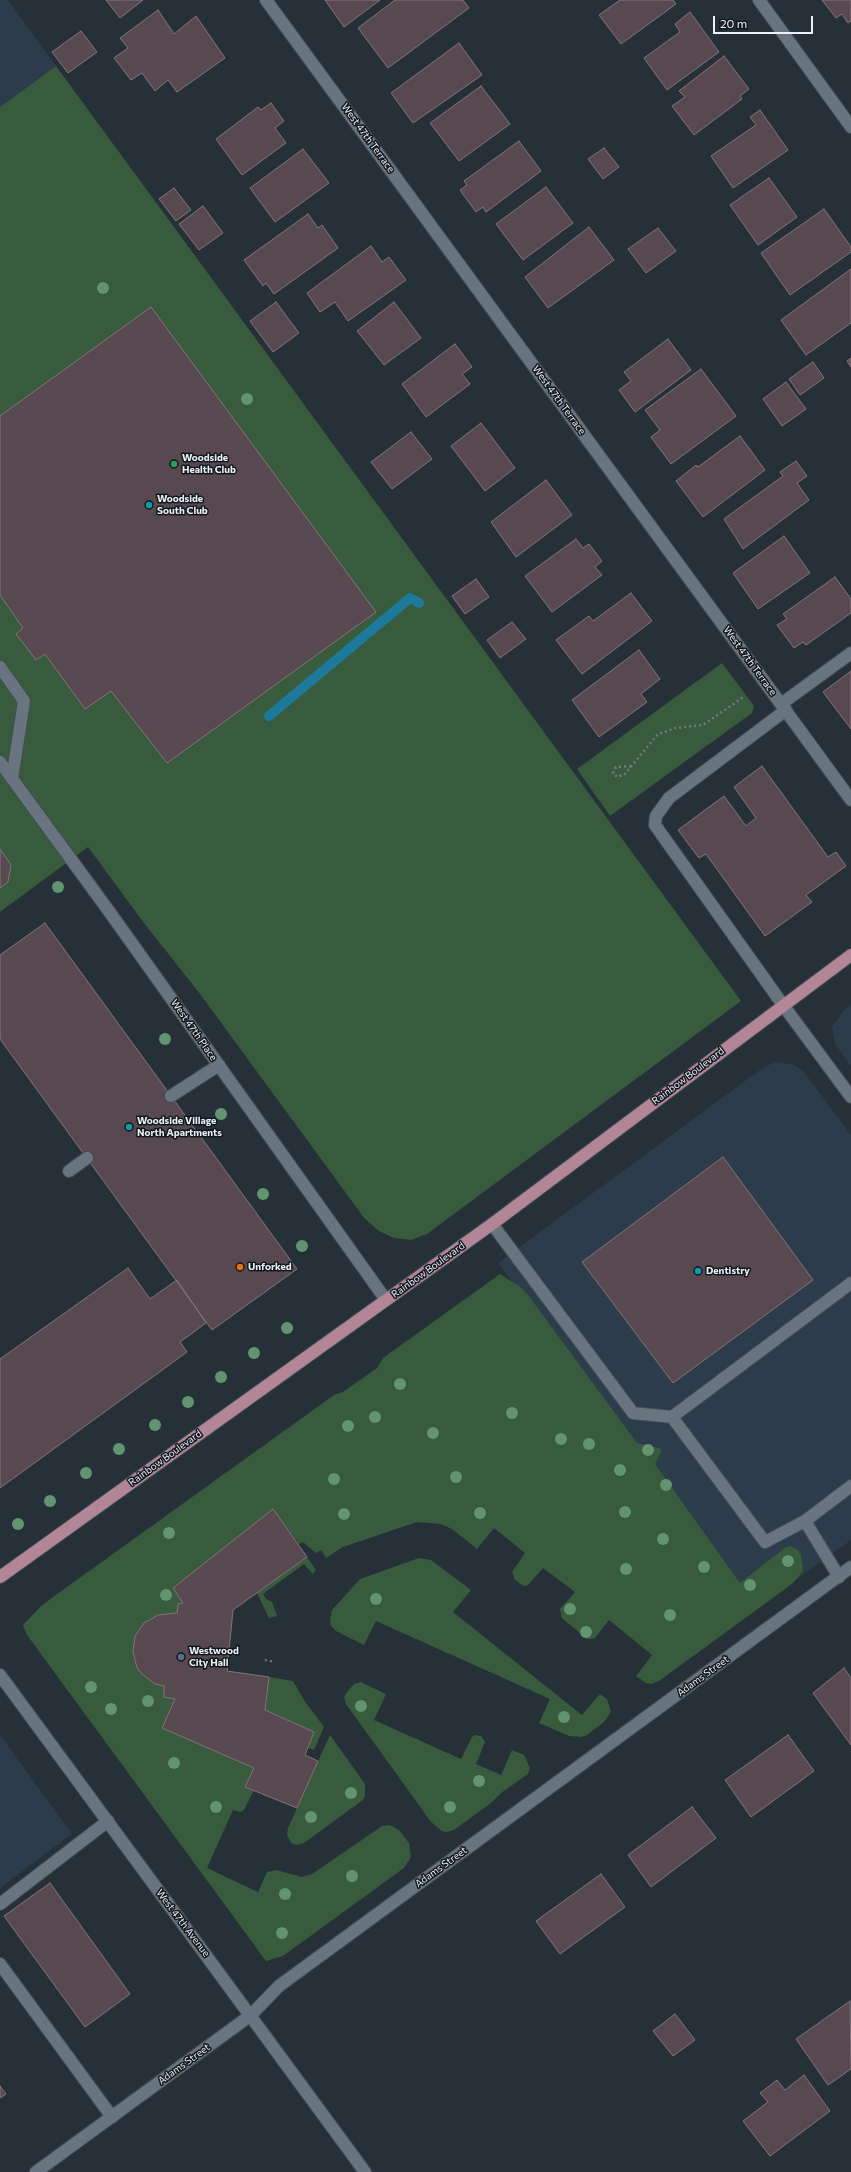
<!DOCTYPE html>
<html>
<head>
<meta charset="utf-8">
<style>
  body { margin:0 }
  #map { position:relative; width:851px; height:2172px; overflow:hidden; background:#253039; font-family:Commissioner,sans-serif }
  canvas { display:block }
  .scale { position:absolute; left:713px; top:16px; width:100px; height:18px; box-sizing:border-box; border:2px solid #eaf1f7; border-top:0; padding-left:5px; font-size:12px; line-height:14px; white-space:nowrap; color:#eaf1f7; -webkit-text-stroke:3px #12171b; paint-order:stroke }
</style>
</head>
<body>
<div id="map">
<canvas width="851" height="2172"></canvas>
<div class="scale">20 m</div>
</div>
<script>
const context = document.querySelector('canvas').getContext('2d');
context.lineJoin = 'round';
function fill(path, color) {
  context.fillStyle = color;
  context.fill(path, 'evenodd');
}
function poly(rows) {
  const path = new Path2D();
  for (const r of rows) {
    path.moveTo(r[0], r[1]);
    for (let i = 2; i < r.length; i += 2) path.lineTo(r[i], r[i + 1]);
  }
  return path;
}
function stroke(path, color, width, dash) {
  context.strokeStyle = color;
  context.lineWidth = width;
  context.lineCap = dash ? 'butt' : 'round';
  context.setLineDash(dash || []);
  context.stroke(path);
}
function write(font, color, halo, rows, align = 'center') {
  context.font = font + ' Commissioner,sans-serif';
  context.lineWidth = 3;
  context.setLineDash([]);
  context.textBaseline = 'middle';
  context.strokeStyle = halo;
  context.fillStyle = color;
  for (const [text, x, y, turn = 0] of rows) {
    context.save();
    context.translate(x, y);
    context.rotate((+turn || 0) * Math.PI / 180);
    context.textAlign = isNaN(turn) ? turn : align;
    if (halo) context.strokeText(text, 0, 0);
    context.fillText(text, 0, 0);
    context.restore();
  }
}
const built = poly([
  [0,0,8,0,56,66,0,107],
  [851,1005,851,1066,835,1044,832,1027,844,1010],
  [776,1062,795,1065,804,1072,851,1135,851,1540,754,1611,498,1263,764,1067],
  [0,1735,72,1834,0,1888]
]);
const green = poly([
  [56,66,741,1001,427,1234,411,1240,394,1238,379,1231,365,1219,200,994,144,923,88,847,0,912,0,107],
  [722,663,754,706,752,713,610,816,577,769],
  [500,1274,519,1286,528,1295,637,1443,662,1449,655,1464,740,1583,786,1547,791,1546,798,1550,801,1555,803,1571,792,1584,659,1681,651,1684,646,1683,636,1676,652,1655,609,1620,595,1638,592,1639,587,1639,562,1618,560,1609,575,1592,543,1568,528,1585,524,1586,515,1580,512,1572,525,1553,494,1528,477,1549,452,1529,441,1524,417,1522,343,1547,326,1558,321,1550,316,1553,303,1542,299,1544,273,1510,173,1588,183,1603,178,1604,177,1613,159,1615,150,1620,139,1629,134,1643,134,1659,142,1674,155,1684,164,1686,165,1697,175,1699,162,1728,254,1768,245,1787,254,1790,244,1810,240,1812,233,1810,207,1868,258,1892,267,1872,276,1870,302,1877,312,1874,382,1826,390,1825,399,1830,409,1843,411,1857,404,1868,283,1956,266,1961,27,1635,23,1625,41,1606,53,1597,334,1395,343,1392,377,1368,383,1358],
  [307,1557,316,1570,313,1574,304,1564,263,1594,266,1599,272,1602,277,1616,269,1618,257,1593],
  [419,1558,431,1560,471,1590,453,1612,582,1715,600,1694,607,1699,611,1712,604,1722,587,1735,581,1737,569,1736,539,1723,550,1699,376,1621,364,1645,336,1631,331,1626,330,1621,332,1610,360,1579],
  [269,1677,293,1681,304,1700,324,1727,314,1750,308,1748,314,1732,265,1710],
  [361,1682,386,1694,374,1720,461,1759,472,1737,475,1735,481,1736,485,1742,476,1764,501,1775,512,1750,524,1755,530,1768,528,1774,501,1793,491,1803,454,1830,447,1832,442,1831,431,1822,346,1704,344,1697,347,1692,354,1684],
  [330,1735,365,1784,365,1796,363,1800,304,1843,296,1845,291,1843,287,1835,288,1828]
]);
const stream = poly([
  [269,716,410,598,419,603]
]);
const building = poly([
  [106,0,143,0,120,18,106,0],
  [325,0,380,0,344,27,325,0],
  [395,0,463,0,469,8,388,68,358,28,395,0],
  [620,0,673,0,676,4,621,44,599,15,620,0],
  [822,0,851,0,851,21,848,23,842,14,836,18,822,0],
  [158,10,174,34,196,16,225,58,177,92,168,80,155,91,142,73,131,80,114,58,128,48,120,38,158,10],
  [690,12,719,52,667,90,644,58,680,32,675,24,690,12],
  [81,31,97,52,68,73,52,52,81,31],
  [459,43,482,75,413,123,391,93,459,43],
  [724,56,749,89,740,96,742,99,694,135,672,106,685,97,679,91,724,56],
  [481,86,510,124,459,161,430,123,481,86],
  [271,103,284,121,275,128,286,143,242,175,216,139,258,107,261,110,271,103],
  [760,110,788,150,733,188,711,156,756,125,750,117,760,110],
  [519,141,541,171,486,212,483,207,476,212,460,190,467,185,464,181,519,141],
  [604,148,619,167,603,179,588,159,604,148],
  [303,149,329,183,275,222,250,188,303,149],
  [769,178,797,217,758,245,730,205,769,178],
  [546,187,573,223,523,260,496,224,546,187],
  [174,188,191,210,176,221,159,199,174,188],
  [203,206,223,233,199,250,179,224,203,206],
  [824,209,851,247,851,252,790,295,761,253,824,209],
  [308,214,318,228,322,225,338,248,274,294,266,283,263,286,244,260,308,214],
  [589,227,614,260,548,308,525,277,589,227],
  [658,228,676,251,646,273,628,249,658,228],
  [371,246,382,262,389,257,406,280,348,321,335,302,320,312,307,293,371,246],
  [851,269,851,323,806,355,781,320,851,269],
  [276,302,299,333,273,352,250,321,276,302],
  [394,302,421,338,384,365,357,331,394,302],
  [151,307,376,612,167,763,111,691,85,709,45,654,36,660,16,634,23,628,0,595,0,416,151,307],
  [668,339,691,370,635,412,619,390,631,381,624,372,668,339],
  [455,344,472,367,462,374,470,384,426,417,402,384,455,344],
  [851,358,851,367,847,361,851,358],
  [813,362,824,378,800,395,789,379,813,362],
  [701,369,736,416,671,464,651,437,660,430,645,410,701,369],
  [786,382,806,409,782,426,763,399,786,382],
  [481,423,515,468,485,491,451,446,481,423],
  [411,432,432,459,392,489,371,462,411,432],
  [740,436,765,470,703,517,676,481,696,465,698,467,740,436],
  [796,461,807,476,797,483,809,500,743,549,724,519,783,476,780,472,796,461],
  [546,480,572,515,516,557,491,522,546,480],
  [784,536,810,573,758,609,733,573,784,536],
  [576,539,583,548,589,544,602,561,595,567,602,575,552,612,525,576,576,539],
  [835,577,851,599,851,613,806,645,803,642,794,648,777,625,787,619,783,614,835,577],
  [476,579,489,597,465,614,452,596,476,579],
  [631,593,652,621,582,674,556,640,589,616,593,621,631,593],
  [512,622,526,639,500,658,487,640,512,622],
  [639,650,660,679,641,694,647,702,599,737,572,700,639,650],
  [851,671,851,729,823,692,851,671],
  [762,766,828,857,836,852,846,866,806,895,812,902,765,936,706,854,699,858,678,830,724,796,746,826,756,818,734,787,762,766],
  [0,849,11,865,8,882,0,888,0,849],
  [45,923,297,1269,212,1330,0,1039,0,955,45,923],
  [723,1157,813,1280,673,1383,582,1262,723,1157],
  [128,1268,150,1299,177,1280,206,1323,180,1342,187,1352,0,1488,0,1359,128,1268],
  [273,1509,307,1557,233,1610,227,1671,269,1677,265,1710,314,1732,305,1755,318,1761,297,1808,245,1787,254,1768,162,1728,175,1699,164,1697,164,1686,155,1684,142,1674,137,1668,133,1651,135,1636,144,1623,158,1615,177,1613,178,1604,183,1603,173,1588,273,1509],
  [844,1668,851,1678,851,1745,813,1693,844,1668],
  [788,1735,814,1771,751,1817,725,1780,788,1735],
  [692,1807,716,1838,651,1887,628,1855,692,1807],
  [601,1874,625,1907,560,1954,536,1921,601,1874],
  [50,1883,130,1994,85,2027,4,1916,50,1883],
  [850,2001,851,2069,828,2085,796,2039,850,2001],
  [675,2014,695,2040,673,2056,653,2031,675,2014],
  [804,2075,830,2111,770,2156,743,2121,768,2102,760,2093,777,2080,785,2090,804,2075],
  [0,2086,6,2094,0,2098,0,2086]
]);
const path = poly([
  [631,766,616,767,613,773,617,777,625,774,658,734,676,728,703,725,745,696],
  [265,1660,275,1662]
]);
const lane = poly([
  [0,667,24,701,12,779],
  [781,704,851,653],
  [783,1005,655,825,656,816,669,798,786,710],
  [171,1096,219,1065],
  [69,1171,87,1158],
  [492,1224,633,1413,672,1417,765,1542,805,1521,839,1577],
  [672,1417,851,1283],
  [805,1521,851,1486],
  [0,1904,108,1821],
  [0,1964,112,2117]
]);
const street = poly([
  [266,0,851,800],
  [759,0,851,127],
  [0,762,111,914,386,1300],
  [783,1005,851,1097],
  [36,2172,251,2015,279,1986,851,1567]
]);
const secondary = poly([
  [0,1675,365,2172]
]);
const primary = poly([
  [0,1577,492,1224,851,955]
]);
const trees = [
  [103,288],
  [247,399],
  [58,887],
  [165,1039],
  [221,1114],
  [263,1194],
  [302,1246],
  [287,1328],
  [254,1353],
  [221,1377],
  [400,1384],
  [188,1402],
  [512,1413],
  [375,1417],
  [155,1425],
  [348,1426],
  [433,1433],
  [561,1439],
  [589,1444],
  [119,1449],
  [648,1450],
  [620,1470],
  [86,1473],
  [456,1477],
  [334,1479],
  [666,1485],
  [50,1501],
  [625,1512],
  [480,1513],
  [344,1514],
  [18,1524],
  [169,1533],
  [663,1539],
  [788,1561],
  [704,1567],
  [626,1569],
  [750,1585],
  [166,1595],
  [376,1599],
  [570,1609],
  [670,1615],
  [586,1632],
  [91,1687],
  [148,1701],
  [361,1706],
  [111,1709],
  [564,1717],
  [174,1763],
  [479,1781],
  [351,1793],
  [216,1807],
  [450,1807],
  [311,1817],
  [352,1876],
  [285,1894],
  [282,1933]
];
const markers = [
  [174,464,4,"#2e9e5b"],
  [149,505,4,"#0f9aa8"],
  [129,1127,4,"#0f9aa8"],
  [240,1267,4,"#e8710a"],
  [698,1271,4,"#0f9aa8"],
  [181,1657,4,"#5c6f8a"]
];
const streetNames = [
  ["West 47th Terrace",368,138,54],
  ["West 47th Terrace",559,400,54],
  ["West 47th Terrace",750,661,54],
  ["West 47th Place",194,1030,55],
  ["Rainbow Boulevard",688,1076,-37],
  ["Rainbow Boulevard",428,1270,-36],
  ["Rainbow Boulevard",165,1458,-36],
  ["Adams Street",703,1676,-36],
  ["Adams Street",441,1867,-36],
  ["West 47th Avenue",183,1923,53],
  ["Adams Street",184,2064,-36]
];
const poiNames = [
  ["Woodside",182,458],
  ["Health Club",182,470],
  ["Woodside",157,499],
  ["South Club",157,511],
  ["Woodside Village",137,1121],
  ["North Apartments",137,1133],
  ["Unforked",248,1267],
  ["Dentistry",706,1271],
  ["Westwood",189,1651],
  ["City Hall",189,1663]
];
fill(built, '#2c3c4a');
fill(green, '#375b3c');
stroke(stream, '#1d7a9a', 10);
fill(building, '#584950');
stroke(building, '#84747b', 1);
stroke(lane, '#434c54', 14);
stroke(street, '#434c54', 14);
stroke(secondary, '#434c54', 14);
stroke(primary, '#434c54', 14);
stroke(path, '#717a82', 2.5, [2, 3]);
stroke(lane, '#68747f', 12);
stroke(street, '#68747f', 12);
stroke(secondary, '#68747f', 12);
stroke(primary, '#b28597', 12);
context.fillStyle = '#629472';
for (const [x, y] of trees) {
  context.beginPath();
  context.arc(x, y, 6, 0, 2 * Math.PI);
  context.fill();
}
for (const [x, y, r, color] of markers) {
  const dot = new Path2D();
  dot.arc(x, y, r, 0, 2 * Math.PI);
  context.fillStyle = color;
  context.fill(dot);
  stroke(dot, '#12171b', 1.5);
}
write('10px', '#eaf1f7', '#12171b', streetNames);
write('bold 10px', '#eaf1f7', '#12171b', poiNames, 'left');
</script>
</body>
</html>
